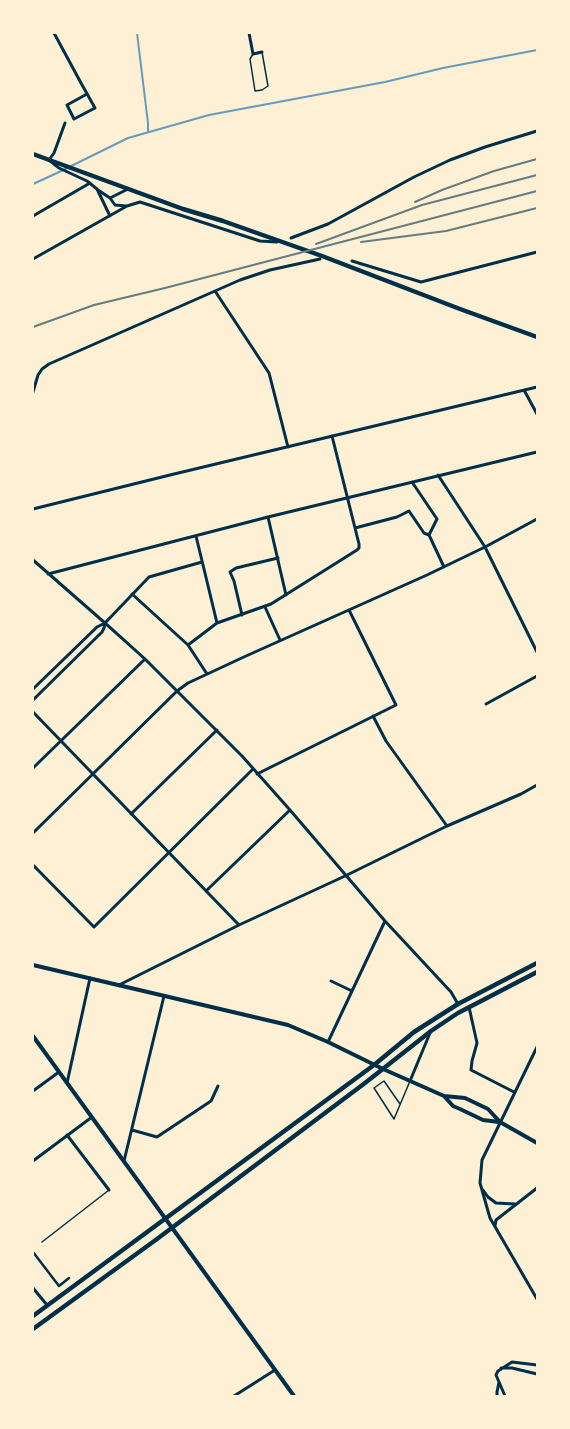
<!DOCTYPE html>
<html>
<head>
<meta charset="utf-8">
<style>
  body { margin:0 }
  #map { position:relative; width:570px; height:1429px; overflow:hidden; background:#fdf0d5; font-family:Literata,serif }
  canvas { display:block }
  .frame { position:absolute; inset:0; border:34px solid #fdf0d5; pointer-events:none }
</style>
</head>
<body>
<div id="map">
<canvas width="570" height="1429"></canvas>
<div class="frame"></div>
</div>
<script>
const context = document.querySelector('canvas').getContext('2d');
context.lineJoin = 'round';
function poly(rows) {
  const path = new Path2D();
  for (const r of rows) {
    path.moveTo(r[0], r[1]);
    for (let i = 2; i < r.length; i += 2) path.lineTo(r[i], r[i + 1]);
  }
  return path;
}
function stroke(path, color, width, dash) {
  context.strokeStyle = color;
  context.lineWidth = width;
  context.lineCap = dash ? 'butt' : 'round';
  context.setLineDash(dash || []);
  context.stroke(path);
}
const stream = poly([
  [137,33,148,123,148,131],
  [33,184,57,173,128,138,209,115,385,82,443,68,537,50]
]);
const service = poly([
  [253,54,250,59,255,91,262,90,268,86,262,52],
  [400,1104,384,1081,374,1088,394,1119,410,1081],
  [42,1242,109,1190]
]);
const pedestrian = poly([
  [33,1252,59,1286,69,1278]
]);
const minor = poly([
  [54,33,81,83,95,108,74,119,67,105,87,94],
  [249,33,253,54,262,52],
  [65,123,54,153,49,160,59,168,87,181,97,189,110,216],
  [98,190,110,198,115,205,126,206],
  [110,198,128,189],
  [33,216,90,183],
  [291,238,328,224,414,177,450,160,485,147,537,131],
  [33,259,127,206,140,202,260,241,277,242],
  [352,261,421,282,537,252],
  [215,291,269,373,288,447],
  [524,390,537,414],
  [33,392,38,375,42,369,49,364,240,280,270,270,320,259],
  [332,436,355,528],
  [438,475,485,547,537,652],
  [412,482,437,519,429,535],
  [33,509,170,475,537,387],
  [268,517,286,595],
  [429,535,444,567],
  [196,536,217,623],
  [33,560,105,623,145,659,242,756,290,810,385,921,451,992,458,1004],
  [48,574,268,517,537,452],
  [132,594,188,645,207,674],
  [265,607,280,640],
  [242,615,234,581,230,572,236,568,278,558],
  [188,645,217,623,271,604,357,550,359,548,359,544,355,528,397,517,409,511,424,533,429,535],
  [33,689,97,627,105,623,149,577,202,562],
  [33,700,102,632,104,628,105,623],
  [486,704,537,676],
  [33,712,239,925],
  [373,716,386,741,447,826],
  [33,768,145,659],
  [257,774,396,705,349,610],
  [131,814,217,730],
  [33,833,177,691,188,683,246,656,427,575,485,547,537,519],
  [33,865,94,927,253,769],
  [206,891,290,810],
  [331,981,352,991],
  [119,985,239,925,345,876,447,826,521,794,537,785],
  [469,1007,477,1043,472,1061,471,1070,514,1092],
  [328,1042,385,921],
  [537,1047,482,1160,480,1183,490,1218,537,1299],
  [410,1081,430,1033],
  [67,1083,90,978],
  [33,1091,59,1072],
  [132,1130,157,1137,211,1101,218,1086],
  [67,1135,109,1190],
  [33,1161,92,1117],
  [124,1161,164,996],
  [483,1190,488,1197,496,1203,515,1204],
  [495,1226,496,1220,537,1188],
  [33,1288,47,1305],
  [501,1368,512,1368,537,1374],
  [234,1396,275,1370],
  [497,1396,497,1392,499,1382],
  [505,1396,496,1375,498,1371,512,1362,537,1365]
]);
const tertiary = poly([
  [33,965,288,1025,328,1042,383,1069,444,1096,465,1098,488,1109,500,1122,537,1143],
  [33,1036,294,1396],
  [444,1096,453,1106,460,1109,483,1120,499,1122]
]);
const secondary = poly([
  [33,154,183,209,223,221,322,256,460,309,537,337],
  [33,1316,374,1065,414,1032,458,1004,537,963],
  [33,1329,157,1239,365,1083,431,1031,458,1013,537,972]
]);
const rail = poly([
  [415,202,442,190,494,171,537,159],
  [361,242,446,231,537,208],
  [316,244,422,205,537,175],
  [33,327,94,305,165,288,537,191]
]);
stroke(stream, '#669bbc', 2);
stroke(service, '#003049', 1.5);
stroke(pedestrian, '#003049', 2.5);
stroke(minor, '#003049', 3);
stroke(tertiary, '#003049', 4);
stroke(secondary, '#003049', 4.5);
stroke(rail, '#657d81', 2);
</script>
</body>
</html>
